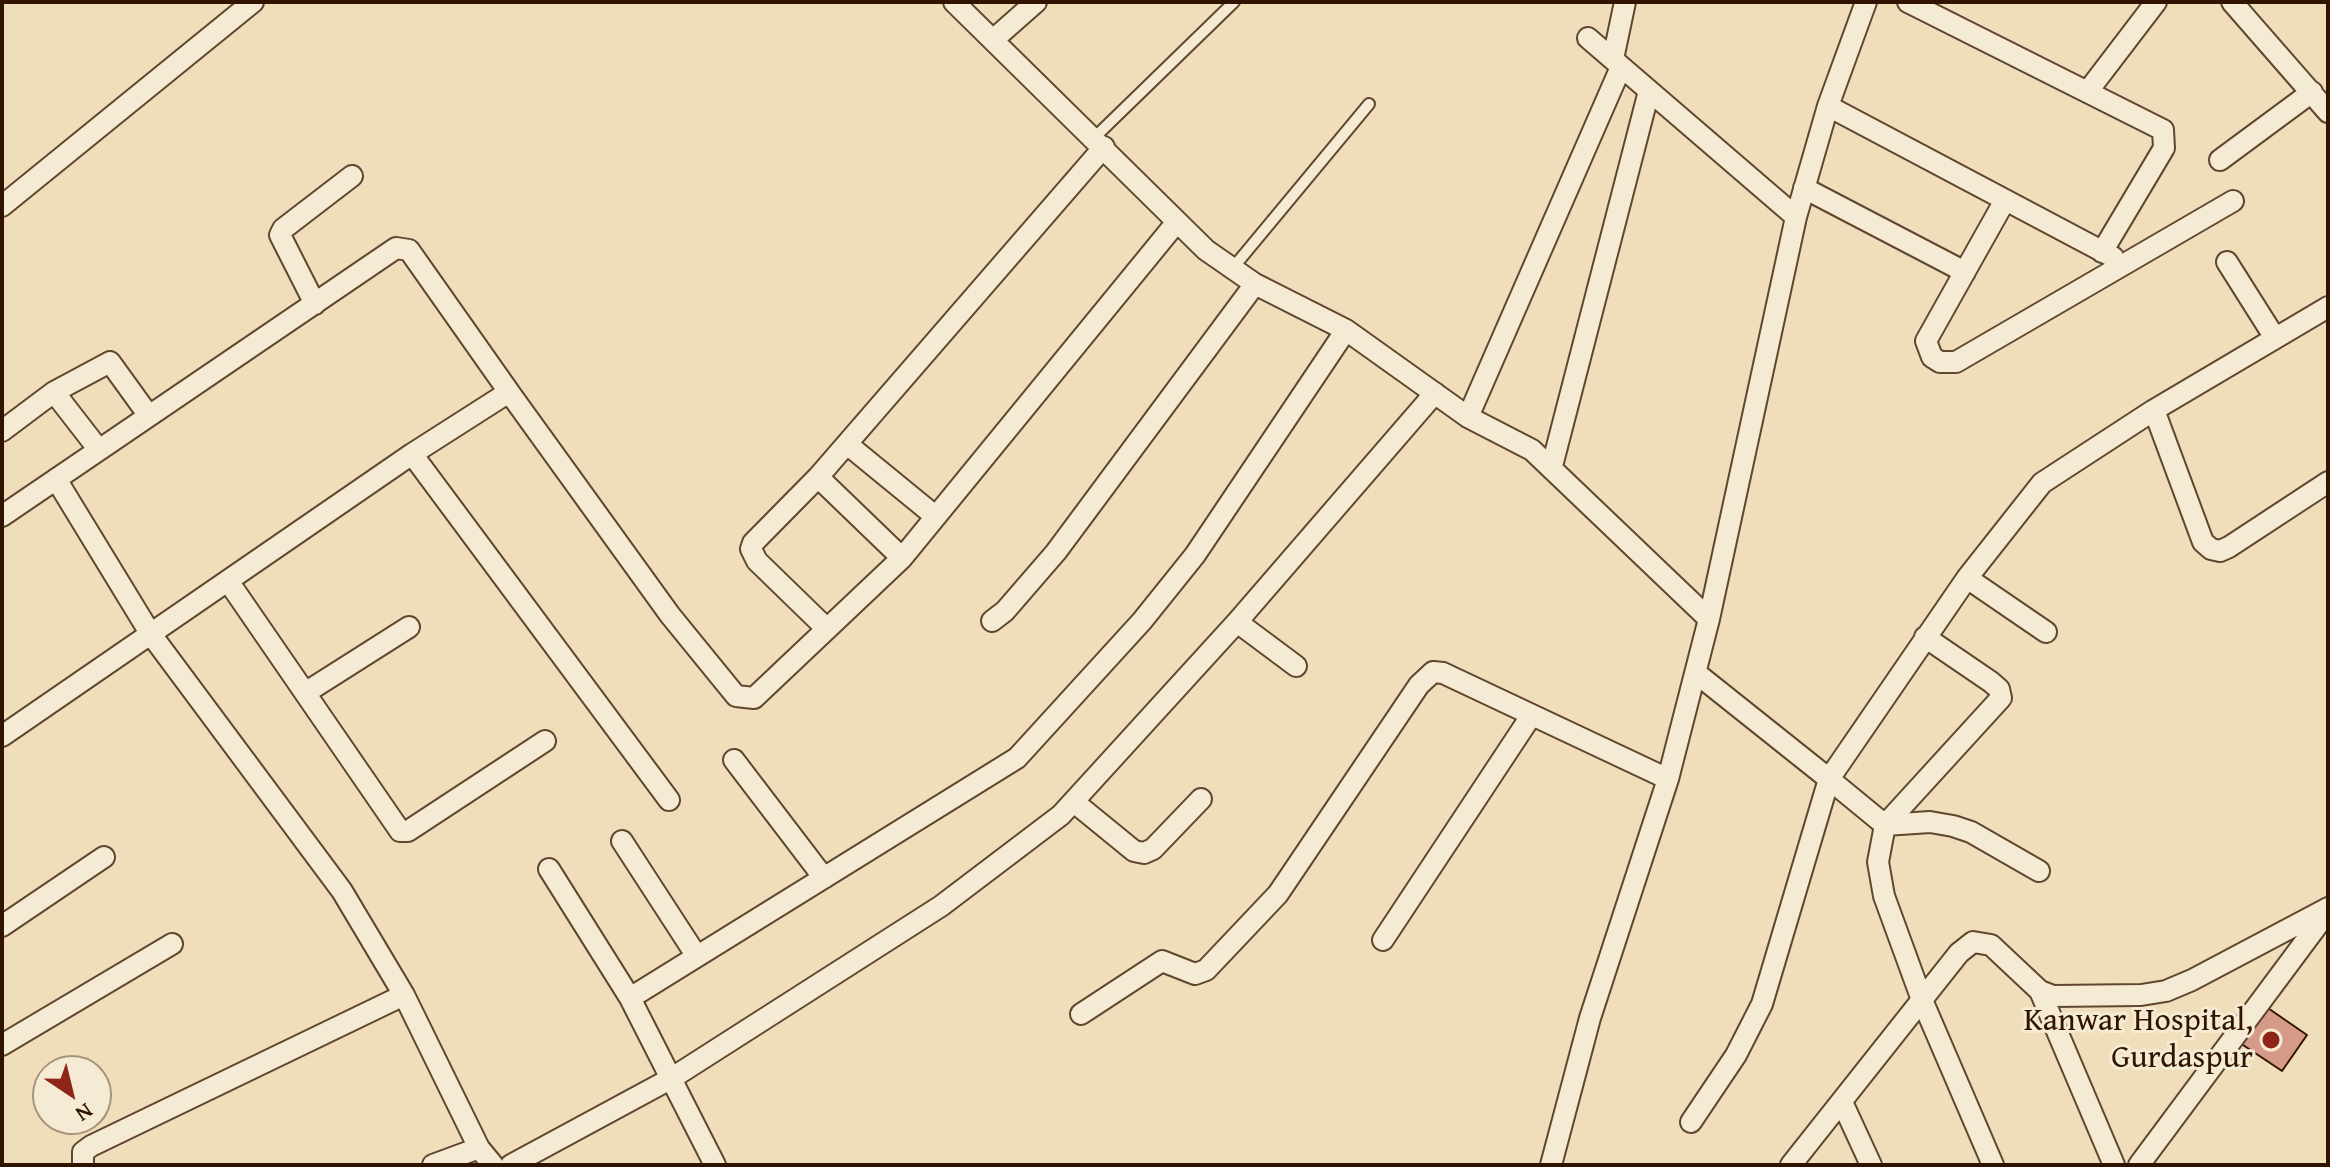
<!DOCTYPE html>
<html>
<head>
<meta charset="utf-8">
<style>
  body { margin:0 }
  #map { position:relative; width:2330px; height:1167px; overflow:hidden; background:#f0debb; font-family:"Gentium Book Plus",serif }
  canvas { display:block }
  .frame { position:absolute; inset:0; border:4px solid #301400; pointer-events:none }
  .north { position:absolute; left:32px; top:1055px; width:80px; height:80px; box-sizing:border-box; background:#f5ead3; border:2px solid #a6947f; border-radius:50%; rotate:145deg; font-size:22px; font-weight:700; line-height:32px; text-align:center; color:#301400 }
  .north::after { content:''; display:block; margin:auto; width:28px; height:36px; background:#8f2418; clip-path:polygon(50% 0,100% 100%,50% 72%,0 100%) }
</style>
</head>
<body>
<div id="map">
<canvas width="2330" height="1167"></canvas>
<div class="frame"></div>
<div class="north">N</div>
</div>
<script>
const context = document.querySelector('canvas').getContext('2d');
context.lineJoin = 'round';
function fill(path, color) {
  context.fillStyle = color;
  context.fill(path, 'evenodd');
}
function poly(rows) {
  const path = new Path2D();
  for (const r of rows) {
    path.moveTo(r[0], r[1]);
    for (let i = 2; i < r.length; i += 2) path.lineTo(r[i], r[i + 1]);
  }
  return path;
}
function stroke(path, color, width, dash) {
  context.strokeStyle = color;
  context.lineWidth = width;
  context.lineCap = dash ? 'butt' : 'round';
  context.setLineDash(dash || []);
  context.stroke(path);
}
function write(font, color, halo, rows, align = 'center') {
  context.font = font + ' "Gentium Book Plus",serif';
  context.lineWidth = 6;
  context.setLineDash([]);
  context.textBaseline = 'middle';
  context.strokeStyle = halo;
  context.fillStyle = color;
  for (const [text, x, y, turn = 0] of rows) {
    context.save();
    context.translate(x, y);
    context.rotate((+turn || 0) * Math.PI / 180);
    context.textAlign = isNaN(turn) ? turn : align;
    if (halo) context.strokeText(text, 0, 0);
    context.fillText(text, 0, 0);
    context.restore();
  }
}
const building = poly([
  [2265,1006,2307,1035,2282,1071,2240,1043,2265,1006]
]);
const lane = poly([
  [1094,138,1234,2],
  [1232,269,1369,104]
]);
const street = poly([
  [954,2,1206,250,1255,284,1346,330,1468,417,1532,450,1709,619],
  [1908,2,2163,130,2164,148,2102,252],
  [2232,2,2328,112],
  [1588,38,1796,217],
  [994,39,1036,2],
  [1613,59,1625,2],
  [2088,91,2156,2],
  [1828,106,2113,257],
  [2220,160,2312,92],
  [1804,188,1965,272],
  [2004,202,1926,341,1932,357,1940,362,1956,362,2233,201],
  [2,206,253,2],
  [2227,262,2275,338],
  [315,304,280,235,283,229,352,176],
  [54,392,99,450],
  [2154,410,2203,542,2211,549,2220,551,2229,547,2328,482],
  [1468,417,1621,67],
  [2,431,54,392,110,362,149,416],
  [847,444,935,516],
  [412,454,669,800],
  [1552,466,1649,91],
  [818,477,902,558],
  [56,479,150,633,342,891,404,995,479,1148,493,1165],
  [2,516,396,248,409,250,509,392],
  [1967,578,2046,632],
  [228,581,400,831,408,831,545,741],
  [992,621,1005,611,1056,552,1255,284],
  [1237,622,1296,666],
  [827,629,757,561,751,549,753,543,818,477,1104,147],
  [1925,637,1991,682,1999,689,2001,698,1885,825,1878,862,1884,896,1922,1000,1993,1165],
  [1696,673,1829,779,1967,578,2042,483,2154,410,2328,307],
  [305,693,409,627],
  [2,736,412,454,509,392,670,615,736,696,754,698,902,558,1176,223],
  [734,760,824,878],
  [1074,802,1134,851,1144,853,1153,849,1201,799],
  [622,841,696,955],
  [549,869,630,998,715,1165],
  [2,926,104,857],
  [1383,940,1531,716],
  [2040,991,2114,1165],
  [630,998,1017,758,1142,621,1195,555,1346,330],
  [1081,1014,1162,961,1195,974,1206,970,1278,894,1419,685,1433,672,1443,673,1668,779],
  [2,1045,172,944],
  [1842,1102,1871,1165],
  [1691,1122,1736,1055,1762,1004,1829,779,1885,825,1930,822,1953,826,1971,832,2039,871],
  [83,1165,83,1152,91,1146,404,995],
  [433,1165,479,1148],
  [511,1165,672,1078,941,906,1061,815,1237,622,1435,393],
  [1551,1165,1590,1018,1668,779,1709,619,1796,217,1828,106,1866,2],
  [1791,1165,1959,953,1973,942,1991,945,2040,991,2053,996,2141,995,2166,991,2192,980,2328,908],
  [2139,1165,2328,911]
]);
const markers = [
  [2271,1040,10,"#8f2418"]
];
const poiNames = [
  ["Kanwar Hospital,",2253,1022],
  ["Gurdaspur",2253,1059]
];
fill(building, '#d69b88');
stroke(building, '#301400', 2);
stroke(lane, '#60462f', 14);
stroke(street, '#60462f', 24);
stroke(lane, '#f5ead3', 10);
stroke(street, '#f5ead3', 20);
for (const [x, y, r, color] of markers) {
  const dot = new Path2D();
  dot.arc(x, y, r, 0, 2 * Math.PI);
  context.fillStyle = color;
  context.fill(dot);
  stroke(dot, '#f5ead3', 3);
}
write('32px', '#301400', '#f5ead3', poiNames, 'right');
</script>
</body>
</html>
